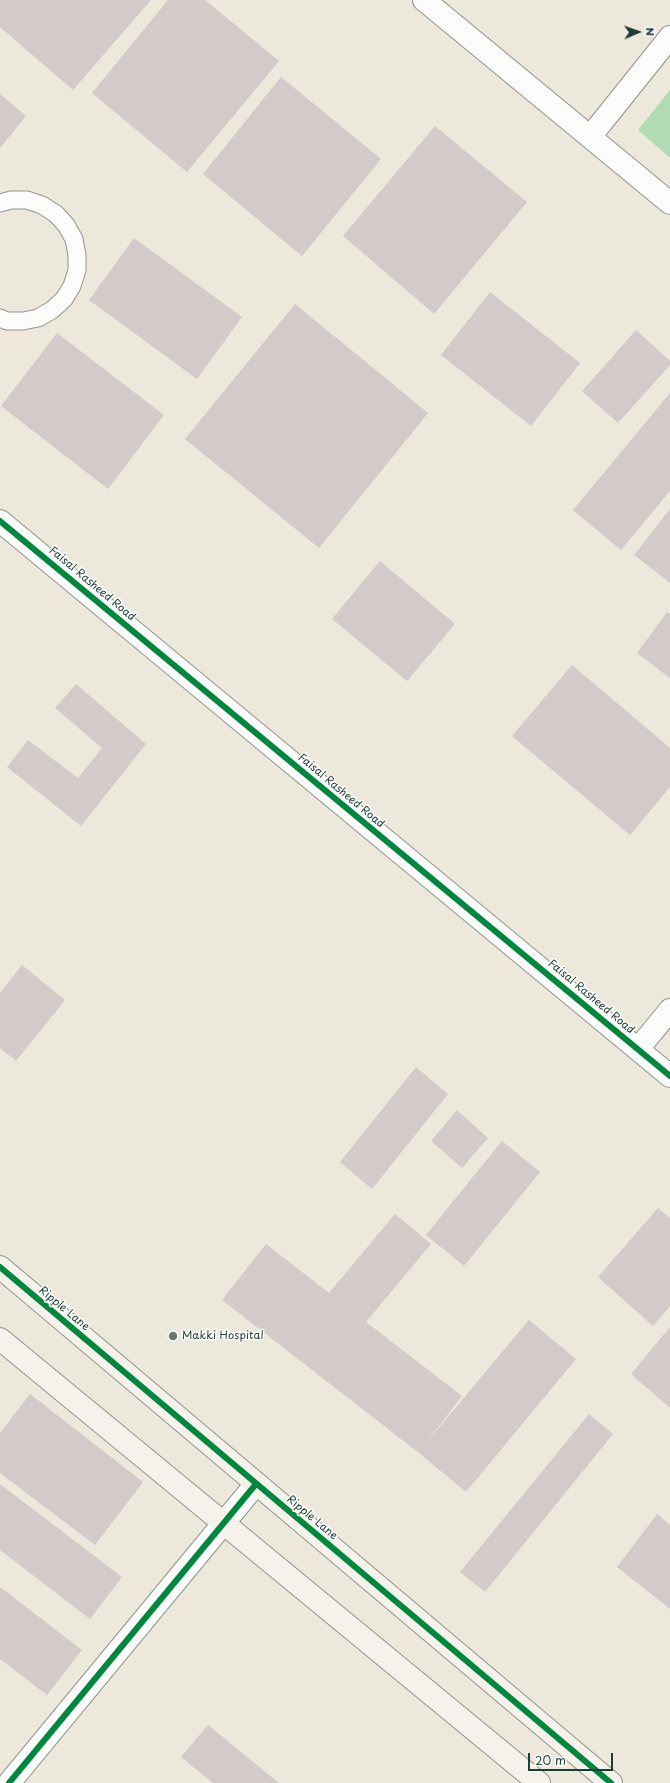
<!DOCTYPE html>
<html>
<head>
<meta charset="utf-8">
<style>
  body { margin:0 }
  #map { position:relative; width:670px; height:1783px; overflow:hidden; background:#ece8db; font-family:"Playpen Sans",sans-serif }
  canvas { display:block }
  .north { position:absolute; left:618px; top:12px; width:40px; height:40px; -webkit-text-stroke:3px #fff; paint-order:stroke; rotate:88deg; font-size:11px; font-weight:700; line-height:16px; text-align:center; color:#1f3d34 }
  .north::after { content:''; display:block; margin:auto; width:14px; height:18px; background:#1f3d34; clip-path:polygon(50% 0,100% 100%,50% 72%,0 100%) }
  .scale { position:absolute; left:528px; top:1753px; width:85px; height:18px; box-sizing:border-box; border:2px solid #1f3d34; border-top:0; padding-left:5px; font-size:12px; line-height:14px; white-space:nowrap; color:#1f3d34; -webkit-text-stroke:3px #fff; paint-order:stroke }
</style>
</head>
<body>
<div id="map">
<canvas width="670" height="1783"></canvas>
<div class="north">N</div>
<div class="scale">20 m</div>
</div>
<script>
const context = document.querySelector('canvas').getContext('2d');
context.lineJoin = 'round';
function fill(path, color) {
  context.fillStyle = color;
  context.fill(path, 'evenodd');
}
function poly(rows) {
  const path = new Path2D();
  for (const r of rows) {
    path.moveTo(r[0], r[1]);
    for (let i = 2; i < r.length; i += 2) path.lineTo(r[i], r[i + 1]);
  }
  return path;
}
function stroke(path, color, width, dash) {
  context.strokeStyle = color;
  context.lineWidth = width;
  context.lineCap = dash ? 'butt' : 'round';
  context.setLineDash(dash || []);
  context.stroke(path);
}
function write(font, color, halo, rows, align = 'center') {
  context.font = font + ' "Playpen Sans",sans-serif';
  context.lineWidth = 3;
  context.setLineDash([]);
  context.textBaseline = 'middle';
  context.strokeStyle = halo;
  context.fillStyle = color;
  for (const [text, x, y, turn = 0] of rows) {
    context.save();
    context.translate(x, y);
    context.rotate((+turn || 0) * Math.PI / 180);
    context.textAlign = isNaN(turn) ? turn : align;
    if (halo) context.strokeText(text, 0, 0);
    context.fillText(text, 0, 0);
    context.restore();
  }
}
const green = poly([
  [670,90,670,158,638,130]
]);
const building = poly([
  [0,0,151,0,73,90,0,27],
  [168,0,205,0,279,61,187,172,92,93],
  [281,77,381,159,302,256,203,174],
  [0,94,26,116,0,148],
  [435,126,527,202,434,314,343,236],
  [134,238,242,317,197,379,89,300],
  [490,292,580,363,531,426,441,355],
  [295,304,428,413,319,548,185,439],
  [636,330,670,361,670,365,618,423,582,391],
  [57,333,164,415,108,489,1,406],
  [670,393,670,491,621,550,573,510],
  [670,509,670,583,634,555],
  [380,561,455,624,407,681,332,619],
  [667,612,670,614,670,678,637,653],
  [572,665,670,748,670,787,630,835,512,736],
  [76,684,146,744,81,826,7,767,28,740,78,778,102,748,55,708],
  [22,965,65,1000,16,1061,0,1048,0,993],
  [416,1067,448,1094,372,1189,340,1162],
  [457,1110,488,1138,462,1168,431,1141],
  [502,1141,540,1172,464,1266,426,1235],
  [658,1208,670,1218,670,1306,653,1326,598,1277],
  [395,1214,431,1244,366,1322,462,1396,426,1443,529,1320,576,1359,466,1492,419,1453,222,1300,266,1244,329,1293],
  [670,1327,670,1408,631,1374],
  [30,1394,143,1482,95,1545,0,1473,0,1433],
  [589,1414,613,1434,485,1592,460,1572],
  [0,1484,122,1577,90,1619,0,1550],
  [657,1514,670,1525,670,1609,617,1567],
  [0,1587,82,1650,47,1695,0,1659],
  [208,1725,279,1783,213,1783,181,1757]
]);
const lane = poly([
  [0,203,11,200,27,200,42,205,56,214,66,225,74,239,77,255,77,270,72,286,64,299,52,310,38,318,23,321,7,321,0,318]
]);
const street = poly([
  [424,0,670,203],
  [590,137,670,37],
  [0,521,670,1076],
  [638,1049,670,1010],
  [9,1783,256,1484]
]);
const secondary = poly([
  [0,1267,611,1783],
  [0,1339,539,1783]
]);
const cycleway = poly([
  [0,521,670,1076],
  [0,1267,611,1783],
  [9,1783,256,1484]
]);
const markers = [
  [173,1336,5,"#67796e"]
];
const streetNames = [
  ["Faisal Rasheed Road",92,584,40],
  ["Faisal Rasheed Road",341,791,40],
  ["Faisal Rasheed Road",591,997,40],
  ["Ripple Lane",64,1309,40],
  ["Ripple Lane",312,1518,40]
];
const poiNames = [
  ["Makki Hospital",182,1336]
];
fill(green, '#b1dbb2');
fill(building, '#d3caca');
stroke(lane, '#91948c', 19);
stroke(street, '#91948c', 24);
stroke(secondary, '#91948c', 24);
stroke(lane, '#fcfcfa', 17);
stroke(street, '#fcfcfa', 22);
stroke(secondary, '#f5f2ec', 22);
stroke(cycleway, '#00873e', 6);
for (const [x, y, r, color] of markers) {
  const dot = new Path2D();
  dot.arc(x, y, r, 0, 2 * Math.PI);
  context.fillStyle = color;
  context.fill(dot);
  stroke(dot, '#fff', 1.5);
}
write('11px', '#1f3d34', '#fff', streetNames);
write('11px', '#1f3d34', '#fff', poiNames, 'left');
</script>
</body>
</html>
